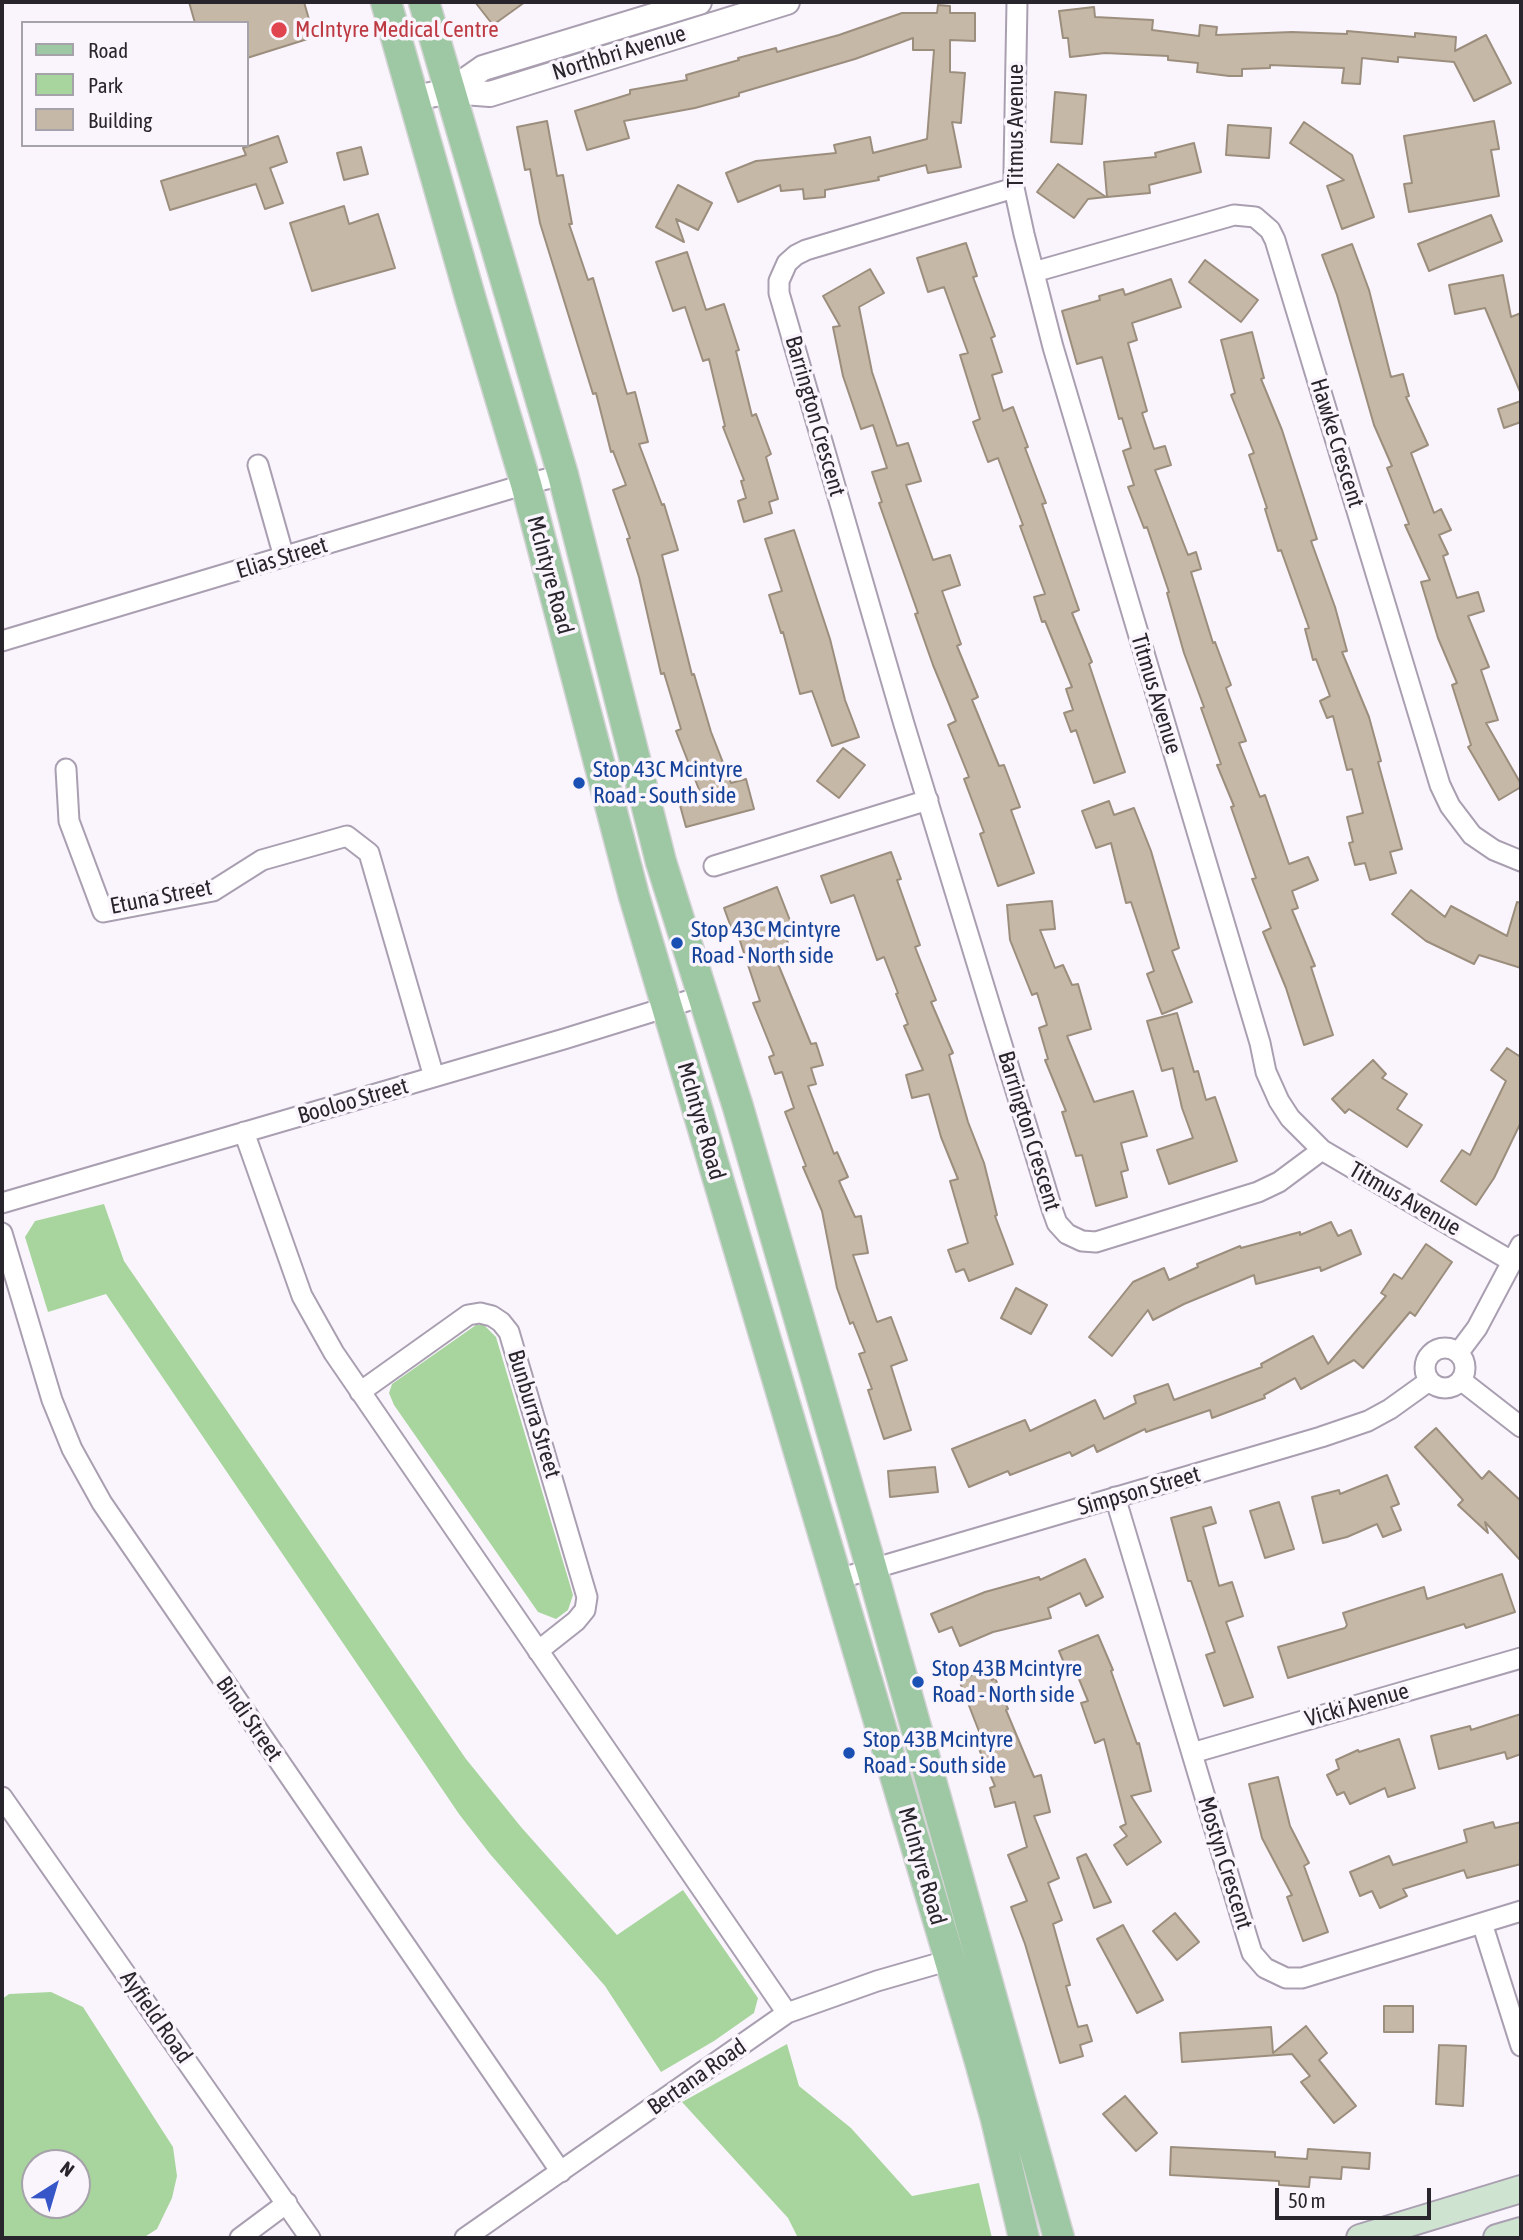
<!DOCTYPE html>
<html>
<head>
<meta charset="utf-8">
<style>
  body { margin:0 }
  #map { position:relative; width:1523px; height:2240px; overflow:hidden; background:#faf5fd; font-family:"Asap Condensed",sans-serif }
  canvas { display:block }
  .frame { position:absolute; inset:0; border:4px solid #29252c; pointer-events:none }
  .legend { position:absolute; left:21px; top:21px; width:228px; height:126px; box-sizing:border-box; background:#faf5fd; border:2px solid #a6a2a9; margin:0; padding:9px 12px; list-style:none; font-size:21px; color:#29252c }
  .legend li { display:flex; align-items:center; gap:14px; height:35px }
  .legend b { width:35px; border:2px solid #a6a2a9 }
  .north { position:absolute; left:21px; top:2149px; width:70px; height:70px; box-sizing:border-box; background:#faf5fd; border:2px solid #a6a2a9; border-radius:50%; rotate:37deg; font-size:19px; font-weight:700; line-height:28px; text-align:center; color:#29252c }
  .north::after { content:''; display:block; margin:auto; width:24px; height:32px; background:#3756c7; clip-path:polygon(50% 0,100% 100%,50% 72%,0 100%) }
  .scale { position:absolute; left:1275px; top:2188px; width:156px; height:32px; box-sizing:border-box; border:4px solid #29252c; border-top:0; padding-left:9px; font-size:21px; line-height:24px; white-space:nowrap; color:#29252c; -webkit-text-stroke:5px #faf5fd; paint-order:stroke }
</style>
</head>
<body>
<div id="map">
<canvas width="1523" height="2240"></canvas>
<div class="frame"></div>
<ul class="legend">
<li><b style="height:9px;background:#9ec8a3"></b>Road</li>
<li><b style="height:19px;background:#a8d59e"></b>Park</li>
<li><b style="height:19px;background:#c6b8a7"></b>Building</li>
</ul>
<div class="north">N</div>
<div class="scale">50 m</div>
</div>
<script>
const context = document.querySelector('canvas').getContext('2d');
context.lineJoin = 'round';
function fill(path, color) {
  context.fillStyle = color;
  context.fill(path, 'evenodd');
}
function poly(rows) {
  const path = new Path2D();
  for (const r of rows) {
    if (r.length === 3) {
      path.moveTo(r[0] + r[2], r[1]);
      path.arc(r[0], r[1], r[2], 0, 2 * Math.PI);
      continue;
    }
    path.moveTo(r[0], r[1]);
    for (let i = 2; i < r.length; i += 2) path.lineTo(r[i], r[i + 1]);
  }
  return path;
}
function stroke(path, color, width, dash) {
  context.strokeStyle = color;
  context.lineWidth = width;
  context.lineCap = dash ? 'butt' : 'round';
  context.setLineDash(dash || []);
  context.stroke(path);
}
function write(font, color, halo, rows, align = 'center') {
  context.font = font + ' "Asap Condensed",sans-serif';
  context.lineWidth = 7;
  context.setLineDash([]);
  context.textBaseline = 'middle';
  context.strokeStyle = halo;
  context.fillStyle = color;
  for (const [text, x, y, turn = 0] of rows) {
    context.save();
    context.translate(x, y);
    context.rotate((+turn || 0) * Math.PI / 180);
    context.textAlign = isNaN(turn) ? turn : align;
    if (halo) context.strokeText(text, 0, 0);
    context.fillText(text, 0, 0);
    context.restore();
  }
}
const green = poly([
  [104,1204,124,1261,466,1759,521,1827,617,1935,683,1890,758,1998,754,2013,714,2041,661,2072,605,1986,490,1854,459,1814,106,1294,48,1312,25,1237,35,1221],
  [476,1325,484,1325,496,1337,573,1595,568,1610,556,1619,538,1612,394,1405,389,1393,392,1384],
  [51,1992,83,2007,173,2147,177,2176,172,2198,157,2229,143,2238,2,2238,2,1999,9,1994],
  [35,2163,77,2163,77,2205,35,2205],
  [787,2044,799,2086,851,2128,912,2196,979,2183,992,2238,798,2238,788,2218,682,2102]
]);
const building = poly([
  [189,2,304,2,314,37,247,58,247,23,195,23,189,2],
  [475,2,525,2,493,25,475,2],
  [938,5,950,6,950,13,975,13,975,41,950,40,950,72,965,73,961,123,952,122,961,167,928,173,926,165,878,177,879,180,825,190,825,197,804,199,803,189,781,191,780,185,738,202,726,173,756,161,836,153,834,145,870,137,873,153,927,139,934,50,913,50,913,38,855,59,739,93,739,96,695,108,624,121,629,138,587,150,575,111,630,94,630,90,687,80,686,75,739,60,738,58,776,48,777,52,839,35,902,13,937,13,938,5],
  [1094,7,1095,17,1153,20,1152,30,1199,36,1200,25,1217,27,1216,35,1292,32,1347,34,1347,31,1415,37,1415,33,1456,37,1455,51,1486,35,1511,83,1474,101,1454,62,1398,57,1398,62,1362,58,1360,84,1342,83,1344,68,1270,65,1270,68,1242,69,1242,76,1229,76,1197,72,1198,63,1168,60,1168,56,1105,53,1070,57,1068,38,1063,38,1059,11,1094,7],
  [1055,92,1086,95,1082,144,1051,142,1055,92],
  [547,121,557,176,563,175,572,224,569,224,588,280,593,278,627,394,635,392,648,442,639,444,662,505,664,504,678,550,662,555,692,675,694,674,711,732,731,783,746,779,754,809,686,827,678,798,700,792,676,731,681,729,664,673,661,674,639,577,627,539,630,538,613,490,626,485,613,451,611,452,596,393,593,394,540,223,530,169,525,170,517,127,547,121],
  [1494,121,1499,149,1491,150,1499,196,1409,212,1404,184,1412,183,1404,136,1494,121],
  [1304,122,1352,155,1374,217,1342,229,1327,186,1344,180,1290,143,1304,122],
  [1228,125,1271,128,1269,158,1226,155,1228,125],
  [278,136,287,162,270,168,283,203,265,209,256,184,170,210,161,181,246,155,243,148,278,136],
  [1194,143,1201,172,1149,185,1150,193,1107,197,1104,162,1156,157,1155,153,1194,143],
  [361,147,368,174,344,180,337,153,361,147],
  [1058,164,1106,197,1088,199,1074,218,1037,192,1058,164],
  [678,185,712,203,698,230,676,219,684,242,656,227,678,185],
  [344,206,349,224,378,214,395,268,312,291,290,223,344,206],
  [1491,215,1502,241,1429,271,1418,244,1491,215],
  [966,243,977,276,973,277,995,336,991,338,1002,372,992,375,1003,411,1013,407,1028,447,1025,448,1046,503,1042,504,1079,610,1072,613,1092,662,1089,664,1125,772,1094,783,1076,730,1071,732,1064,713,1073,710,1066,689,1072,687,1045,621,1042,622,1034,597,1045,594,1020,526,1023,525,998,458,988,462,973,422,980,419,960,355,968,353,944,287,928,292,917,258,966,243],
  [1352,244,1369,290,1391,377,1403,374,1409,396,1406,397,1428,445,1411,453,1434,513,1441,509,1451,530,1439,535,1448,554,1443,556,1457,598,1478,592,1484,611,1468,616,1489,667,1481,670,1498,720,1486,723,1521,784,1521,787,1499,800,1468,747,1471,745,1452,685,1457,683,1438,638,1421,582,1430,580,1405,525,1409,524,1387,468,1392,466,1374,425,1337,295,1322,255,1352,244],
  [687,252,706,310,724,304,739,350,736,351,752,416,756,414,771,454,766,457,778,499,769,502,772,513,744,522,738,501,746,498,741,481,744,480,723,427,725,426,709,359,703,361,685,307,673,311,656,262,687,252],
  [1205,260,1258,300,1241,322,1189,282,1205,260],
  [870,269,884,293,859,307,872,372,897,446,908,443,921,481,906,485,933,560,950,555,960,585,942,591,961,644,957,646,978,697,972,700,999,766,1004,765,1020,807,1011,810,1034,873,998,886,980,834,984,832,964,779,969,777,948,725,956,721,933,665,915,614,918,613,879,503,882,502,872,472,887,468,873,425,861,429,843,376,833,327,840,326,823,296,870,269],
  [1503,275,1511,317,1521,313,1521,394,1485,308,1455,314,1449,285,1503,275],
  [1171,279,1181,307,1132,323,1137,340,1128,343,1147,411,1142,413,1154,449,1165,446,1171,465,1155,470,1188,555,1196,552,1201,569,1191,572,1213,643,1215,642,1231,685,1226,688,1246,741,1239,743,1260,797,1265,795,1289,864,1308,857,1318,880,1292,891,1298,908,1292,910,1315,966,1311,967,1333,1035,1304,1045,1286,988,1263,932,1271,928,1252,879,1256,878,1231,807,1234,806,1217,765,1221,764,1201,708,1204,707,1184,653,1167,593,1169,592,1147,527,1144,528,1128,487,1134,485,1123,451,1131,448,1122,418,1119,419,1102,357,1077,364,1062,311,1100,300,1099,296,1123,289,1125,295,1171,279],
  [1252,332,1264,378,1261,379,1282,430,1317,539,1311,541,1335,607,1347,651,1342,652,1369,717,1381,761,1378,762,1402,849,1390,852,1396,873,1370,880,1365,863,1355,865,1349,843,1353,842,1347,817,1363,813,1352,769,1347,770,1333,716,1327,718,1320,701,1330,696,1316,659,1313,660,1305,629,1309,628,1281,550,1278,551,1265,509,1267,508,1249,455,1254,453,1231,395,1235,393,1221,340,1252,332],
  [1521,401,1521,422,1504,428,1498,409,1521,401],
  [794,530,830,639,845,700,859,737,832,746,812,691,800,694,783,632,781,633,769,595,782,591,765,539,794,530],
  [843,748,865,765,839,798,817,781,843,748],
  [1109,801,1114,815,1134,808,1151,851,1179,948,1172,951,1192,1002,1162,1014,1147,974,1154,971,1131,902,1126,903,1111,843,1096,848,1082,811,1109,801],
  [891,852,901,879,897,880,920,945,915,947,936,1000,931,1002,953,1053,949,1055,968,1122,984,1163,997,1215,995,1216,1013,1264,969,1281,964,1269,956,1272,948,1250,968,1243,950,1181,958,1179,941,1137,929,1094,912,1098,906,1075,923,1070,904,1026,908,1024,896,994,898,993,884,957,877,960,854,895,831,903,821,876,891,852],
  [777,887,791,923,782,926,792,954,776,959,811,1044,816,1043,823,1065,811,1068,816,1084,808,1086,834,1154,837,1152,848,1177,839,1181,855,1217,861,1216,868,1253,853,1255,877,1322,891,1317,907,1360,891,1366,911,1430,884,1439,868,1390,872,1389,859,1354,865,1352,853,1322,850,1324,837,1288,822,1211,803,1167,806,1166,785,1112,794,1108,782,1072,775,1074,769,1057,774,1055,753,1003,760,1001,736,929,732,930,724,908,777,887],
  [1411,890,1445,917,1451,906,1507,936,1517,902,1521,903,1521,968,1479,955,1474,964,1426,941,1392,914,1411,890],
  [1052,901,1055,929,1040,930,1055,968,1063,965,1072,985,1078,984,1091,1029,1067,1036,1094,1102,1133,1091,1147,1136,1121,1143,1128,1170,1121,1172,1127,1197,1096,1206,1082,1155,1076,1156,1062,1112,1066,1111,1045,1060,1048,1059,1039,1028,1047,1025,1037,993,1032,995,1010,940,1007,905,1052,901],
  [1177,1013,1194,1072,1198,1071,1206,1100,1215,1097,1237,1161,1169,1184,1157,1150,1193,1138,1182,1108,1173,1068,1162,1071,1147,1021,1177,1013],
  [1507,1048,1519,1056,1521,1051,1521,1122,1494,1178,1476,1205,1441,1181,1462,1150,1470,1155,1506,1081,1491,1070,1507,1048],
  [1373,1060,1386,1074,1382,1078,1407,1094,1397,1109,1422,1125,1407,1147,1349,1109,1345,1113,1332,1099,1373,1060],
  [1331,1222,1338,1236,1351,1230,1361,1254,1321,1271,1320,1267,1256,1284,1254,1275,1184,1304,1153,1320,1148,1310,1112,1356,1089,1337,1133,1282,1164,1268,1169,1280,1198,1267,1197,1264,1240,1246,1241,1248,1300,1232,1300,1235,1331,1222],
  [1426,1244,1452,1262,1415,1316,1410,1312,1363,1368,1354,1360,1301,1389,1295,1378,1264,1395,1265,1398,1212,1418,1210,1410,1146,1432,1145,1429,1097,1452,1094,1445,1072,1456,1070,1452,1010,1475,1008,1471,969,1487,952,1449,1025,1420,1030,1431,1095,1400,1104,1419,1136,1403,1134,1396,1168,1384,1174,1400,1262,1367,1261,1364,1313,1336,1328,1364,1386,1296,1381,1293,1394,1274,1402,1279,1426,1244],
  [1016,1288,1047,1305,1031,1334,1001,1318,1016,1288],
  [1436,1428,1482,1479,1489,1471,1521,1501,1521,1561,1485,1522,1488,1533,1458,1505,1463,1500,1415,1447,1436,1428],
  [935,1467,938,1492,890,1497,888,1471,935,1467],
  [1387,1475,1399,1504,1391,1507,1401,1530,1383,1537,1377,1524,1347,1537,1323,1543,1312,1497,1339,1490,1340,1494,1387,1475],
  [1279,1502,1294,1549,1265,1558,1250,1511,1279,1502],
  [1211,1507,1216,1523,1203,1527,1219,1586,1232,1582,1243,1616,1226,1622,1253,1697,1224,1706,1206,1655,1215,1652,1191,1581,1188,1581,1171,1518,1211,1507],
  [1085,1559,1103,1597,1086,1606,1080,1593,1048,1608,1051,1618,993,1632,960,1646,952,1627,939,1632,931,1614,985,1592,1039,1577,1040,1580,1085,1559],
  [1502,1574,1515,1612,1466,1628,1464,1624,1288,1678,1278,1647,1345,1628,1347,1625,1343,1613,1424,1587,1427,1599,1502,1574],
  [1098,1635,1113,1670,1111,1671,1137,1744,1139,1743,1151,1791,1131,1796,1161,1842,1127,1865,1114,1845,1127,1836,1120,1827,1126,1824,1104,1739,1095,1743,1081,1703,1088,1701,1074,1667,1067,1670,1059,1651,1098,1635],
  [987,1669,992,1680,995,1678,1008,1709,1006,1710,1034,1777,1041,1775,1050,1812,1034,1816,1059,1878,1048,1883,1062,1920,1053,1924,1070,1985,1066,1986,1078,2027,1087,2025,1092,2041,1080,2045,1083,2056,1060,2063,1025,1944,1011,1907,1027,1901,1008,1855,1027,1847,1015,1802,995,1807,990,1788,995,1786,976,1742,982,1739,959,1680,987,1669],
  [1521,1714,1521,1754,1507,1759,1505,1752,1439,1769,1431,1736,1470,1726,1471,1730,1521,1714],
  [1399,1739,1415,1788,1388,1797,1385,1788,1350,1804,1344,1792,1337,1795,1327,1775,1339,1769,1336,1760,1358,1750,1359,1752,1399,1739],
  [1278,1777,1290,1826,1309,1863,1304,1866,1328,1932,1303,1941,1287,1897,1292,1895,1262,1838,1249,1784,1278,1777],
  [1493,1822,1495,1828,1521,1822,1521,1864,1467,1878,1464,1870,1403,1889,1407,1896,1380,1908,1372,1891,1360,1896,1350,1872,1389,1856,1393,1865,1467,1842,1464,1830,1493,1822],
  [1086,1854,1111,1902,1094,1908,1077,1858,1086,1854],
  [1175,1913,1199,1942,1177,1960,1153,1931,1175,1913],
  [1123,1925,1163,2000,1137,2013,1097,1939,1123,1925],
  [1384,2006,1413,2006,1413,2032,1384,2032,1384,2006],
  [1306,2026,1327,2053,1319,2060,1356,2106,1334,2123,1301,2082,1310,2076,1292,2054,1182,2062,1180,2033,1271,2027,1273,2053,1306,2026],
  [1439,2045,1466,2046,1463,2106,1436,2104,1439,2045],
  [1125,2096,1157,2133,1136,2151,1103,2114,1125,2096],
  [1171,2147,1275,2152,1275,2157,1307,2159,1308,2149,1370,2153,1369,2169,1342,2167,1341,2179,1310,2177,1309,2187,1279,2185,1279,2181,1170,2175,1171,2147]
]);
const minor = poly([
  [1017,2,1014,170,1014,188,1024,234,1053,347,1260,1043,1266,1072,1279,1101,1290,1118,1322,1150,1513,1262],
  [1014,188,806,250,796,255,787,263,779,281,779,293,904,724,1052,1209,1057,1223,1067,1234,1082,1241,1096,1242,1258,1192,1279,1182,1322,1150],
  [1034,272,1234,215,1255,217,1270,230,1275,240,1440,785,1450,806,1472,835,1494,850,1521,861],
  [258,465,284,557],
  [2,641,526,484,563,475],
  [66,769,69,821,103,912,213,891,262,860,347,836,369,853,434,1077],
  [714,866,928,800],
  [244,1132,302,1296,334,1353,787,2013],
  [2,1203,564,1039,703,996],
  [2,1233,52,1400,72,1449,102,1503,561,2172],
  [1445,1368,20],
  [1459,1352,1477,1328,1521,1245],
  [1462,1381,1521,1427],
  [360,1392,468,1315,480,1313,492,1316,501,1322,509,1332,587,1597,585,1610,576,1621,538,1651],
  [1115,1497,1247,1937,1252,1953,1265,1968,1286,1978,1302,1978,1521,1911],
  [838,1579,1321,1437,1368,1421,1390,1409,1429,1381],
  [1192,1753,1521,1658],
  [2,1797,310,2238],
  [1482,1923,1521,2046],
  [240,2238,287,2203],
  [465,2238,787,2013,877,1981,950,1960]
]);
const tertiary = poly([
  [450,91,483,68,699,2],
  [415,98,450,91,490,94,787,2]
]);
const secondary = poly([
  [1360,2238,1521,2189],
  [1497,2238,1521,2231]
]);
const primary = poly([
  [386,2,471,300,526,484,634,896,979,2058,996,2119,1024,2238],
  [424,2,563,475,661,862,738,1107,872,1570,1059,2238]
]);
const markers = [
  [279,30,9,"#e0444e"],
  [579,783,7,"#1a4fb4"],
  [677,943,7,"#1a4fb4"],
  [918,1682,7,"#1a4fb4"],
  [849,1753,7,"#1a4fb4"]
];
const healthNames = [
  ["McIntyre Medical Centre",295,30]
];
const streetNames = [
  ["Northbri Avenue",619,53,-17],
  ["Titmus Avenue",1016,126,-90],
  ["Barrington Crescent",815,416,74],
  ["Hawke Crescent",1337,443,73],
  ["Elias Street",282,558,-17],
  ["McIntyre Road",550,575,75],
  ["Titmus Avenue",1156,694,73],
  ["Etuna Street",161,897,-11],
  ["Booloo Street",353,1101,-16],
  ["McIntyre Road",701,1121,74],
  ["Barrington Crescent",1029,1131,73],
  ["Titmus Avenue",1405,1199,30],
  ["Bunburra Street",534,1414,73],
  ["Simpson Street",1139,1491,-16],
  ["Vicki Avenue",1357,1705,-16],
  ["Bindi Street",249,1719,55],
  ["Mostyn Crescent",1225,1863,73],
  ["McIntyre Road",922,1866,74],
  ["Ayfield Road",156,2017,55],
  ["Bertana Road",697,2077,-35]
];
const transitNames = [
  ["Stop 43C Mcintyre",593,770],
  ["Road - South side",593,796],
  ["Stop 43C Mcintyre",691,930],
  ["Road - North side",691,956],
  ["Stop 43B Mcintyre",932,1669],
  ["Road - North side",932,1695],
  ["Stop 43B Mcintyre",863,1740],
  ["Road - South side",863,1766]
];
fill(green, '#a8d59e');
fill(building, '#c6b8a7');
stroke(building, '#9c8e7d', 2);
stroke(minor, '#a99fb1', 23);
stroke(tertiary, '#a99fb1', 28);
stroke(secondary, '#a99fb1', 30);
stroke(primary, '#d4d3d5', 33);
stroke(minor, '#fff', 19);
stroke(tertiary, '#fff', 24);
stroke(secondary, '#cfe3d1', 26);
stroke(primary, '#9ec8a3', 30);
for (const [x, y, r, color] of markers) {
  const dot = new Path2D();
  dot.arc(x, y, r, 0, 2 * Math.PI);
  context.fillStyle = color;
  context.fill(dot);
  stroke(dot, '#faf5fd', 2.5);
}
write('23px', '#be3a42', '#faf5fd', healthNames, 'left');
write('23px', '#29252c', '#faf5fd', streetNames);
write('23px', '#164399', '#faf5fd', transitNames, 'left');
</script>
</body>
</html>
